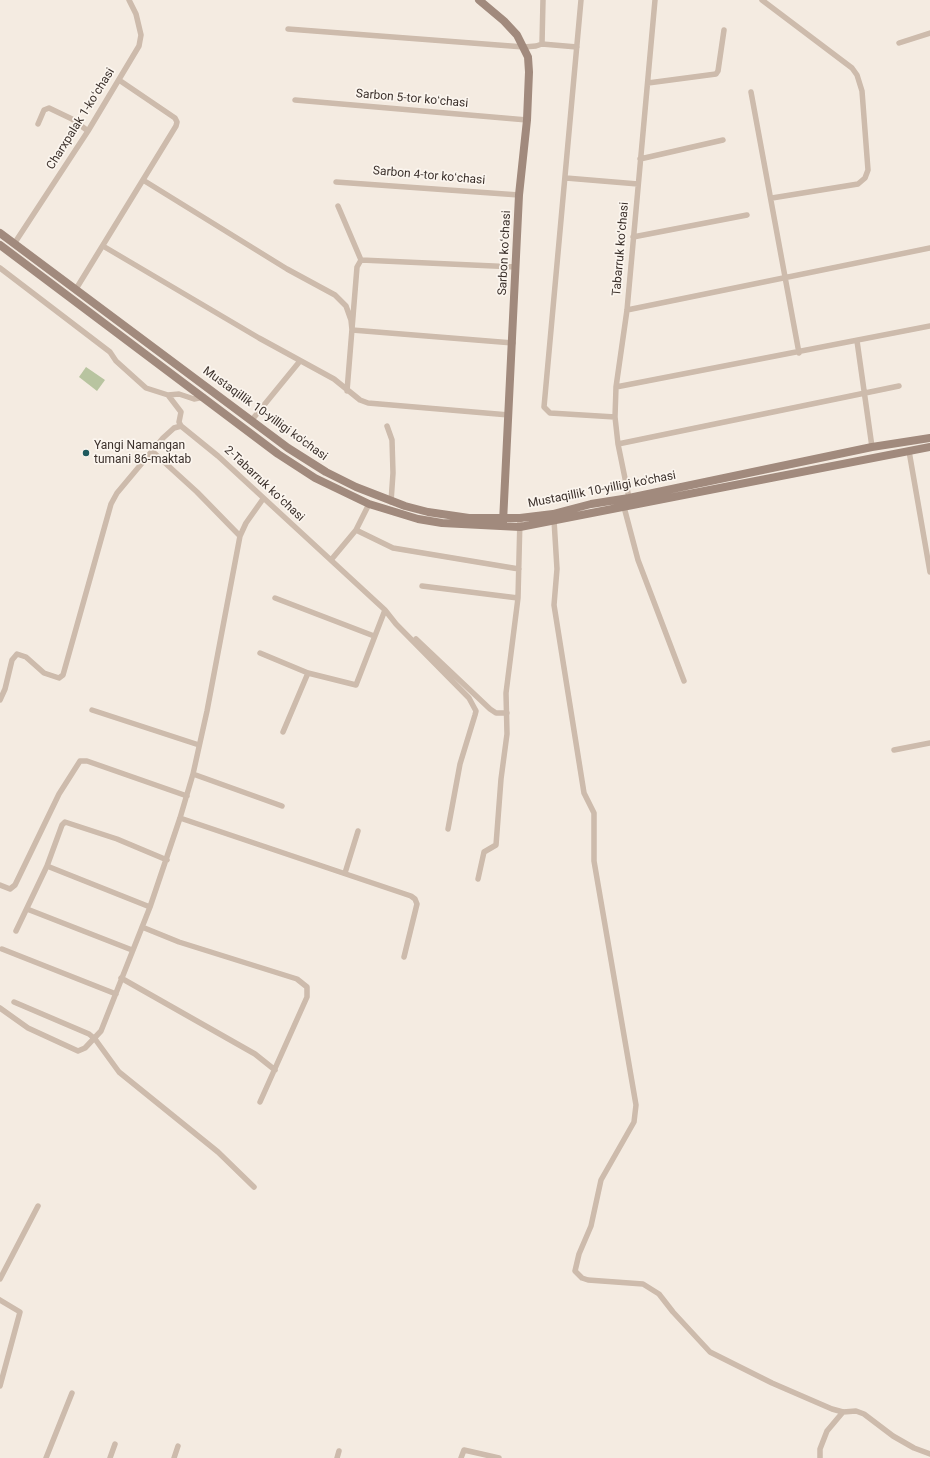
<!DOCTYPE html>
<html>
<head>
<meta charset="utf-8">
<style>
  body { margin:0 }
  canvas { display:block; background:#f4ebe1 }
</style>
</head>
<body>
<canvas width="930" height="1458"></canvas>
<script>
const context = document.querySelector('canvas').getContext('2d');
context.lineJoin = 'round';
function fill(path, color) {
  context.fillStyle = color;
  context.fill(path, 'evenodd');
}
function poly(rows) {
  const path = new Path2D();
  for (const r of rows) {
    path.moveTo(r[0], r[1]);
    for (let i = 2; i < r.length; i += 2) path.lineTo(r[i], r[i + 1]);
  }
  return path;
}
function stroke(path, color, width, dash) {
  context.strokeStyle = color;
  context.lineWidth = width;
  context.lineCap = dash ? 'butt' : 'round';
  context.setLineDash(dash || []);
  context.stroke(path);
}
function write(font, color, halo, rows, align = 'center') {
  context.font = font + ' Roboto,sans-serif';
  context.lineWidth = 3.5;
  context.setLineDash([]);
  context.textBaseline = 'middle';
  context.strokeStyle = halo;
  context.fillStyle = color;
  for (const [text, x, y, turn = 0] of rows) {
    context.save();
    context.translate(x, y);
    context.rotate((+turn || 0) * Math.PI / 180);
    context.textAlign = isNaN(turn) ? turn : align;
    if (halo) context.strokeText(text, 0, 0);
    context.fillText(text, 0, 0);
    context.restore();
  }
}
const green = poly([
  [86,367,105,380,97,391,79,377]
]);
const street = poly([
  [581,0,544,407,550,413,615,417],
  [762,0,852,68,857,75,862,91,868,170,865,178,858,184,772,198],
  [288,29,524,47,536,46,542,44,543,0],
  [899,43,930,33],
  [542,44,577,47],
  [648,83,716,74,718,71,724,30],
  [751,92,799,353],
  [295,100,527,120],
  [38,124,44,110,49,108,72,119,88,131],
  [640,159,723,140],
  [566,178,638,184],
  [143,180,287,269,335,295,346,306,351,320,352,330,513,343],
  [336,182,519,195],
  [338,206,361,260],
  [633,237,747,215],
  [14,244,88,131,139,46,141,35,136,14,129,0],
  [103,246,259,338,334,379,360,400,368,403,509,415],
  [0,268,110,352,116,361,146,388,168,395,181,412,179,422,181,426],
  [76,289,176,126,177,122,175,118,119,80],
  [627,310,930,248],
  [857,341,872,447],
  [616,387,930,326],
  [347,391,357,267,361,260,516,267],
  [168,395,179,394,194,399,204,397],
  [251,421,300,361],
  [181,426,218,456,385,610,396,624,469,698,476,711,475,715,460,764,448,829],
  [387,426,392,440,393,473,391,502],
  [618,444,899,386],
  [152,451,197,492,240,536],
  [909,451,930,572],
  [629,498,618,444,615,417,616,387,627,310,655,0],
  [624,507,638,560,684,681],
  [554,520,557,569,554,605,584,793,594,813,594,861,636,1105,634,1122,601,1180,591,1226,579,1254,575,1271,582,1278,588,1280,643,1284,659,1294,673,1312,710,1352,772,1383,832,1409,843,1412,856,1411,864,1414,893,1436,914,1448,930,1454],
  [356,530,393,548,519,569],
  [331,560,356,530,369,504],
  [422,586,518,598],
  [275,598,374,636],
  [416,639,490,709,496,713,507,713],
  [260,653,308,673,356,685,385,610],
  [0,700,5,689,12,660,17,654,26,657,44,673,59,678,63,675,111,504,117,493,163,438,174,428,181,426],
  [92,710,199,745],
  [283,732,308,673],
  [894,750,930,743],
  [193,774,282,806],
  [180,818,411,896,415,899,417,904,404,957],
  [47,866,62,825,65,822,117,839,167,860],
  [345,873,358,831],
  [478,879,484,852,496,845,501,779,507,734,506,693,518,598,520,518],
  [0,885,10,889,15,885,59,794,80,761,87,761,187,796],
  [27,909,132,950],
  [142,927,179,942,297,979,307,987,307,997,260,1102],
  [16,931,47,866,150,907],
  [2,949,116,994],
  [121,978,255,1054,275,1070],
  [14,1002,89,1034,95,1039,119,1072,218,1152,254,1187],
  [0,1008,28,1028,78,1051,85,1048,101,1031,150,907,180,818,193,774,207,711,240,536,246,523,263,499],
  [0,1279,38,1206],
  [0,1300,20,1312,0,1386],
  [46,1458,72,1393],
  [110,1458,115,1444],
  [174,1458,178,1446],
  [337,1458,339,1451],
  [461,1458,464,1450,499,1458],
  [820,1458,820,1449,827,1431,843,1412]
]);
const secondary = poly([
  [479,0,504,21,517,35,528,57,529,72,527,120,519,195,503,522],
  [0,233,288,448,326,472,356,487,405,506,428,512,469,518,520,518,553,514,591,504,629,498,872,447,930,438],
  [0,245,278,454,315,478,369,504,418,519,442,523,520,527,930,447]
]);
const markers = [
  [86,453,4,"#1f5a5e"]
];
const streetNames = [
  ["Sarbon 5-tor koʻchasi",412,99,5],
  ["Charxpalak 1-koʻchasi",81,119,-58],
  ["Sarbon 4-tor koʻchasi",429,176,5],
  ["Tabarruk koʻchasi",621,249,-85],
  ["Sarbon koʻchasi",505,253,-87],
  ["Mustaqillik 10-yilligi ko'chasi",265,414,36],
  ["2-Tabarruk koʻchasi",264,484,43],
  ["Mustaqillik 10-yilligi ko'chasi",602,490,-11]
];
const poiNames = [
  ["Yangi Namangan",94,446],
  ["tumani 86-maktab",94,460]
];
fill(green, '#b8c4a0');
stroke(street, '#cdbbac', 5.5);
stroke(secondary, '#a18a7d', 8);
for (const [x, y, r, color] of markers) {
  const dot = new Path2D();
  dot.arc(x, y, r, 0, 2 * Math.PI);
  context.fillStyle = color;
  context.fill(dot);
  stroke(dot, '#fbf5ee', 1.5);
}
write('12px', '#3b302b', '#fbf5ee', streetNames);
write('12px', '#3b302b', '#fbf5ee', poiNames, 'left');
</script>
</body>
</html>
